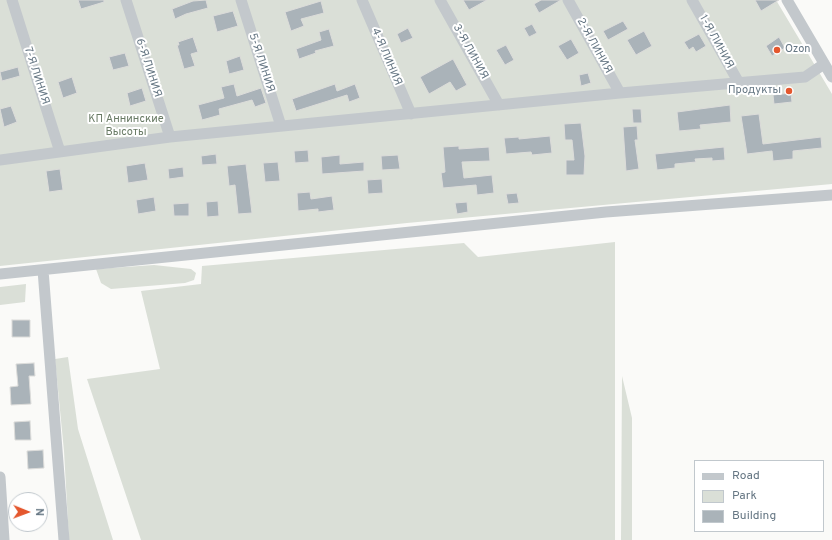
<!DOCTYPE html>
<html>
<head>
<meta charset="utf-8">
<style>
  body { margin:0 }
  #map { position:relative; width:832px; height:540px; overflow:hidden; background:#fafaf8; font-family:Overpass,sans-serif }
  canvas { display:block }
  .legend { position:absolute; left:694px; top:460px; width:130px; height:72px; box-sizing:border-box; background:#fff; border:1px solid #c1c8cd; margin:0; padding:5px 7px; list-style:none; font-size:12px; color:#657683 }
  .legend li { display:flex; align-items:center; gap:8px; height:20px }
  .legend b { width:20px; border:1px solid #c1c8cd }
  .north { position:absolute; left:8px; top:492px; width:40px; height:40px; box-sizing:border-box; background:#fff; border:1px solid #c1c8cd; border-radius:50%; rotate:91deg; font-size:11px; font-weight:700; line-height:16px; text-align:center; color:#657683 }
  .north::after { content:''; display:block; margin:auto; width:14px; height:18px; background:#e4572e; clip-path:polygon(50% 0,100% 100%,50% 72%,0 100%) }
</style>
</head>
<body>
<div id="map">
<canvas width="832" height="540"></canvas>
<ul class="legend">
<li><b style="height:5px;background:#c3c8cc"></b>Road</li>
<li><b style="height:11px;background:#dadfd7"></b>Park</li>
<li><b style="height:11px;background:#aab3b9"></b>Building</li>
</ul>
<div class="north">N</div>
</div>
<script>
const context = document.querySelector('canvas').getContext('2d');
context.lineJoin = 'round';
function fill(path, color) {
  context.fillStyle = color;
  context.fill(path, 'evenodd');
}
function poly(rows) {
  const path = new Path2D();
  for (const r of rows) {
    path.moveTo(r[0], r[1]);
    for (let i = 2; i < r.length; i += 2) path.lineTo(r[i], r[i + 1]);
  }
  return path;
}
function stroke(path, color, width, dash) {
  context.strokeStyle = color;
  context.lineWidth = width;
  context.lineCap = dash ? 'butt' : 'round';
  context.setLineDash(dash || []);
  context.stroke(path);
}
function write(font, color, halo, rows, align = 'center') {
  context.font = font + ' Overpass,sans-serif';
  context.lineWidth = 4;
  context.setLineDash([]);
  context.textBaseline = 'middle';
  context.strokeStyle = halo;
  context.fillStyle = color;
  for (const [text, x, y, turn = 0] of rows) {
    context.save();
    context.translate(x, y);
    context.rotate((+turn || 0) * Math.PI / 180);
    context.textAlign = isNaN(turn) ? turn : align;
    if (halo) context.strokeText(text, 0, 0);
    context.fillText(text, 0, 0);
    context.restore();
  }
}
const green = poly([
  [0,0,776,0,832,94,832,184,407,223,0,266],
  [615,242,615,540,141,540,87,379,160,369,141,291,201,284,202,266,464,243,478,257],
  [154,265,191,269,196,273,194,280,185,283,111,289,101,283,96,269],
  [26,284,25,302,0,305,0,287],
  [68,357,78,429,113,540,69,540,64,451,55,359],
  [622,376,632,418,632,540,621,540]
]);
const building = poly([
  [78,0,104,0,104,2,81,9,78,0],
  [206,0,208,8,186,14,175,19,172,9,193,1,206,0],
  [463,0,487,0,469,10,463,0],
  [541,0,561,0,539,13,534,4,541,0],
  [755,0,779,0,761,11,755,0],
  [321,1,324,13,301,19,304,26,291,31,285,12,321,1],
  [233,11,238,26,217,32,213,16,233,11],
  [623,21,628,29,608,40,603,31,623,21],
  [532,24,537,33,529,37,524,28,532,24],
  [408,28,413,38,401,43,397,34,408,28],
  [329,29,334,46,315,51,316,53,299,59,296,49,321,40,319,32,329,29],
  [644,31,652,46,636,55,627,40,644,31],
  [699,34,706,46,696,52,693,47,689,50,684,42,699,34],
  [193,37,198,52,191,54,195,66,184,69,177,45,179,45,178,42,193,37],
  [779,37,785,48,772,56,766,46,779,37],
  [571,39,579,53,567,60,558,46,571,39],
  [506,45,514,60,505,65,496,50,506,45],
  [125,53,129,66,113,70,109,57,125,53],
  [240,56,244,70,229,74,226,61,240,56],
  [453,59,467,85,456,91,450,82,429,94,420,77,453,59],
  [18,67,20,76,2,81,0,72,18,67],
  [588,73,591,83,581,86,579,75,588,73],
  [72,77,77,93,63,98,58,82,72,77],
  [234,84,237,96,261,88,266,103,255,107,252,100,219,109,220,115,202,120,198,105,224,98,221,87,234,84],
  [335,84,337,91,355,84,360,98,349,102,347,95,296,111,292,99,335,84],
  [142,88,146,101,130,106,127,93,142,88],
  [791,93,792,102,774,104,773,95,791,93],
  [730,105,731,122,700,125,701,129,679,131,677,112,730,105],
  [11,106,17,122,4,127,0,109,11,106],
  [632,109,641,109,642,123,633,123,632,109],
  [759,114,763,144,821,137,822,148,793,151,793,159,773,161,772,151,747,154,741,116,759,114],
  [581,123,585,156,584,175,566,175,566,160,574,160,572,140,565,140,564,124,581,123],
  [637,126,638,140,635,140,639,169,626,171,623,127,637,126],
  [550,136,552,153,532,155,531,152,506,154,504,138,519,137,519,139,550,136],
  [459,146,459,149,489,147,490,161,462,162,464,178,492,175,494,193,477,195,476,185,443,188,441,173,445,172,443,147,459,146],
  [724,147,725,160,712,161,712,158,695,159,696,162,675,164,675,168,657,170,655,154,724,147],
  [308,150,309,162,295,163,294,151,308,150],
  [216,154,217,164,202,165,201,156,216,154],
  [340,155,340,164,364,162,364,171,322,174,321,157,340,155],
  [398,155,400,169,382,170,381,156,398,155],
  [278,162,280,181,265,182,263,163,278,162],
  [145,163,148,180,128,183,126,166,145,163],
  [246,164,252,213,238,214,235,185,229,186,227,166,246,164],
  [183,167,184,177,169,179,168,169,183,167],
  [60,169,63,190,49,192,46,171,60,169],
  [382,179,383,193,368,194,367,180,382,179],
  [310,192,311,199,332,196,334,210,318,212,318,209,298,211,297,193,310,192],
  [517,193,519,203,508,204,506,194,517,193],
  [154,197,156,211,138,214,136,200,154,197],
  [218,201,219,216,207,217,206,202,218,201],
  [467,202,468,212,457,214,455,203,467,202],
  [189,203,189,216,174,216,173,204,189,203],
  [12,320,30,320,30,337,12,337,12,320],
  [34,363,35,376,29,376,31,404,11,405,10,387,18,386,16,364,34,363],
  [30,421,31,440,15,440,14,422,30,421],
  [43,450,44,468,28,469,27,451,43,450]
]);
const minor = poly([
  [12,0,60,152],
  [126,0,170,137],
  [241,0,281,126],
  [362,0,411,114],
  [440,0,499,105],
  [568,0,620,93],
  [692,0,739,83],
  [787,0,832,77],
  [0,160,170,137,620,93,805,77,824,64],
  [43,270,64,540],
  [0,274,606,212,832,195],
  [0,477,4,540]
]);
const markers = [
  [777,50,4,"#e4572e"],
  [789,91,4,"#e4572e"]
];
const streetNames = [
  ["1-Я ЛИНИЯ",716,42,61],
  ["2-Я ЛИНИЯ",594,46,61],
  ["3-Я ЛИНИЯ",470,52,61],
  ["4-Я ЛИНИЯ",386,57,67],
  ["5-Я ЛИНИЯ",261,63,72],
  ["6-Я ЛИНИЯ",148,68,72],
  ["7-Я ЛИНИЯ",36,76,72]
];
const poiNames = [
  ["Ozon",785,50],
  ["Продукты",781,91,"right"]
];
const parkNames = [
  ["КП Аннинские",126,120],
  ["Высоты",126,133]
];
fill(green, '#dadfd7');
fill(building, '#aab3b9');
stroke(building, '#dcdcda', 1);
stroke(minor, '#c3c8cc', 11);
for (const [x, y, r, color] of markers) {
  const dot = new Path2D();
  dot.arc(x, y, r, 0, 2 * Math.PI);
  context.fillStyle = color;
  context.fill(dot);
  stroke(dot, '#fff', 1.5);
}
write('11px', '#657683', '#fff', streetNames);
write('11px', '#657683', '#fff', poiNames, 'left');
write('11px', '#687a64', '#fff', parkNames);
</script>
</body>
</html>
